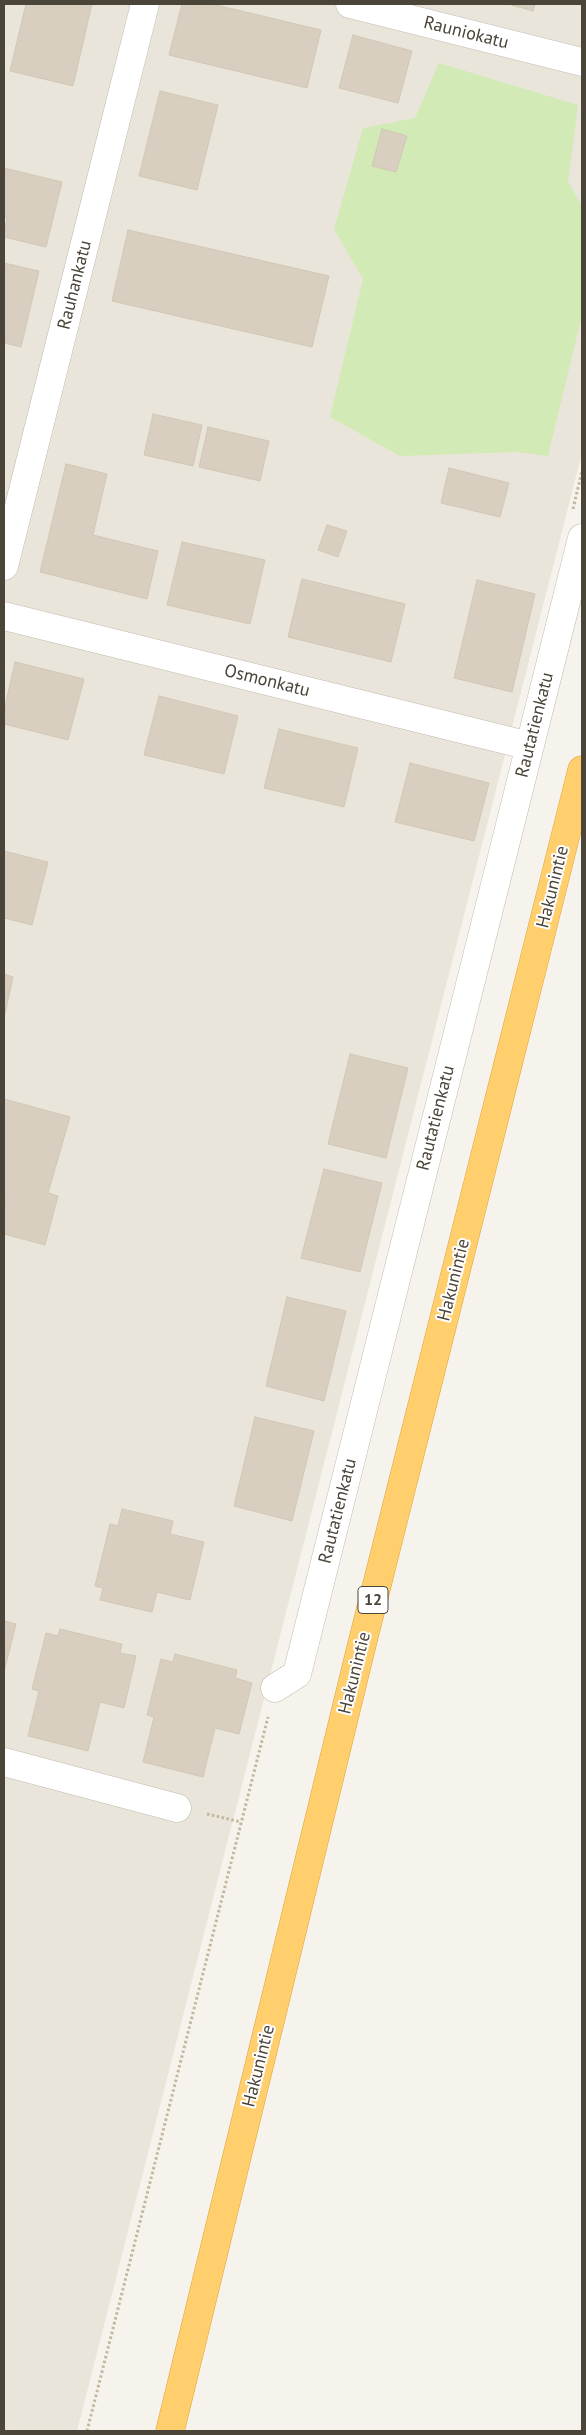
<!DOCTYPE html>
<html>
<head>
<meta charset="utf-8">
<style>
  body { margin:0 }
  #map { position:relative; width:586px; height:2435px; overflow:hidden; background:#f6f3ec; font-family:"PT Sans",sans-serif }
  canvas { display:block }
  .frame { position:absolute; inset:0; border:5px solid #4b4439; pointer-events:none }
</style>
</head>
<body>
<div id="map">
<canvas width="586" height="2435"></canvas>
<div class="frame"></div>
</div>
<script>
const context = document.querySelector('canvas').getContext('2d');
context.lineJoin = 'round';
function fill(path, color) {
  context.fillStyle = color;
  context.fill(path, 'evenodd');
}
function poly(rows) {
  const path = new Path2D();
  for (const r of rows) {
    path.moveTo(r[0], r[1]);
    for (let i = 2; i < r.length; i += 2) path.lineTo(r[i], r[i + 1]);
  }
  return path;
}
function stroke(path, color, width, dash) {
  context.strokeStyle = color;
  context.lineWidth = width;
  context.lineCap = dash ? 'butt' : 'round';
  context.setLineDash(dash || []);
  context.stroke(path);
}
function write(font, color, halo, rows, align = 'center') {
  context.font = font + ' "PT Sans",sans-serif';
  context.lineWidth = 4;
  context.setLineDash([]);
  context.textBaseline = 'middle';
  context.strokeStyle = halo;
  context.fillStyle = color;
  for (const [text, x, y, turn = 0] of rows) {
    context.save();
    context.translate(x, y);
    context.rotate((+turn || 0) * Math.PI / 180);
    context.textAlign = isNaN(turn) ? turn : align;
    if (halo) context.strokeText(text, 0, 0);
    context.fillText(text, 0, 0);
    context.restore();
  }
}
const residential = poly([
  [4,4,582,4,582,453,77,2431,4,2431]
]);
const green = poly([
  [439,63,578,105,568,182,582,206,582,315,548,456,517,452,400,456,330,417,363,279,334,229,363,128,415,118]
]);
const building = poly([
  [26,4,92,4,73,86,10,71,26,4],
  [182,4,212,4,321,30,307,88,169,55,182,4],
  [508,4,535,4,533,11,508,4],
  [353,35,412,51,398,103,339,88,353,35],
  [160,91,218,105,197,190,139,176,160,91],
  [382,129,407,136,396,172,372,166,382,129],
  [4,168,62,182,46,247,4,237,7,218,4,217,4,168],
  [128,230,329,276,312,347,112,301,128,230],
  [4,263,39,271,21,347,4,343,4,263],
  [153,414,202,425,193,466,144,455,153,414],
  [208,427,269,441,260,481,199,467,208,427],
  [66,464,107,474,93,535,158,551,147,599,40,572,66,464],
  [449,468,509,483,500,517,441,503,449,468],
  [327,525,347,531,338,557,318,550,327,525],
  [182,542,265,560,250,624,167,605,182,542],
  [302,579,405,604,391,662,288,637,302,579],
  [477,580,535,594,512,692,454,678,477,580],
  [15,662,84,679,68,740,4,724,4,711,15,662],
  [159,696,238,716,224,774,144,755,159,696],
  [279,729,358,748,344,807,264,788,279,729],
  [410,763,489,783,474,841,395,822,410,763],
  [4,851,48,862,32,925,4,918,4,851],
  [4,974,13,977,4,1018,4,974],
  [350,1054,408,1068,386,1158,328,1144,350,1054],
  [4,1099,70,1117,48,1193,58,1196,45,1245,4,1234,4,1208,6,1200,4,1199,4,1099],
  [324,1169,382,1183,360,1272,301,1258,324,1169],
  [287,1297,346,1311,324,1401,266,1386,287,1297],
  [255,1417,314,1431,292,1521,234,1506,255,1417],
  [122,1509,173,1521,170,1534,204,1542,190,1600,157,1592,152,1612,100,1600,103,1588,95,1586,110,1524,118,1526,122,1509],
  [4,1621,16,1624,4,1672,4,1621],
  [60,1629,122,1644,120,1653,136,1656,124,1708,100,1702,88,1751,28,1736,39,1691,32,1689,46,1633,58,1636,60,1629],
  [175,1654,237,1670,235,1678,252,1683,239,1734,215,1728,203,1777,143,1762,154,1717,147,1715,161,1659,173,1662,175,1654]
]);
const path = poly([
  [573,509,582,471],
  [207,1814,241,1822],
  [87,2431,268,1717]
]);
const minor = poly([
  [350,4,582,62],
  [4,566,145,4],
  [4,616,530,746],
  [275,1688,297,1674,582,538],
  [4,1762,177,1808]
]);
const highway = poly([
  [170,2431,360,1652,582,770]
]);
const shields = [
  [373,1600,30]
];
const shieldNames = [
  ["12",373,1600]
];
const streetNames = [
  ["Rauniokatu",466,33,14],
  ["Rauhankatu",75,285,-76],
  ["Osmonkatu",267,681,14],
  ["Rautatienkatu",535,725,-76],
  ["Hakunintie",553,887,-76],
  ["Rautatienkatu",436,1118,-76],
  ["Hakunintie",454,1280,-76],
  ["Rautatienkatu",338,1511,-76],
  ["Hakunintie",355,1673,-76],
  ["Hakunintie",259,2066,-76]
];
fill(residential, '#eae5da');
fill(green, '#d2eab5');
fill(building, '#d8cfc1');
stroke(building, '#d3c7b4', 1);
stroke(minor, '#c2bbae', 29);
stroke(highway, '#e0a43c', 29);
stroke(path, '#c4b79f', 3, [2.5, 2.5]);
stroke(minor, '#fff', 28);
stroke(highway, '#ffcf6e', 28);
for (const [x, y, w] of shields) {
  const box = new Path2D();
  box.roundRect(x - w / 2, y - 13.5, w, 27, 4);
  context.fillStyle = '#fff';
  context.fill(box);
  stroke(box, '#4b4439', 1);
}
write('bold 16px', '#4b4439', null, shieldNames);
write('18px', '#4b4439', '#fff', streetNames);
</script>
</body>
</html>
